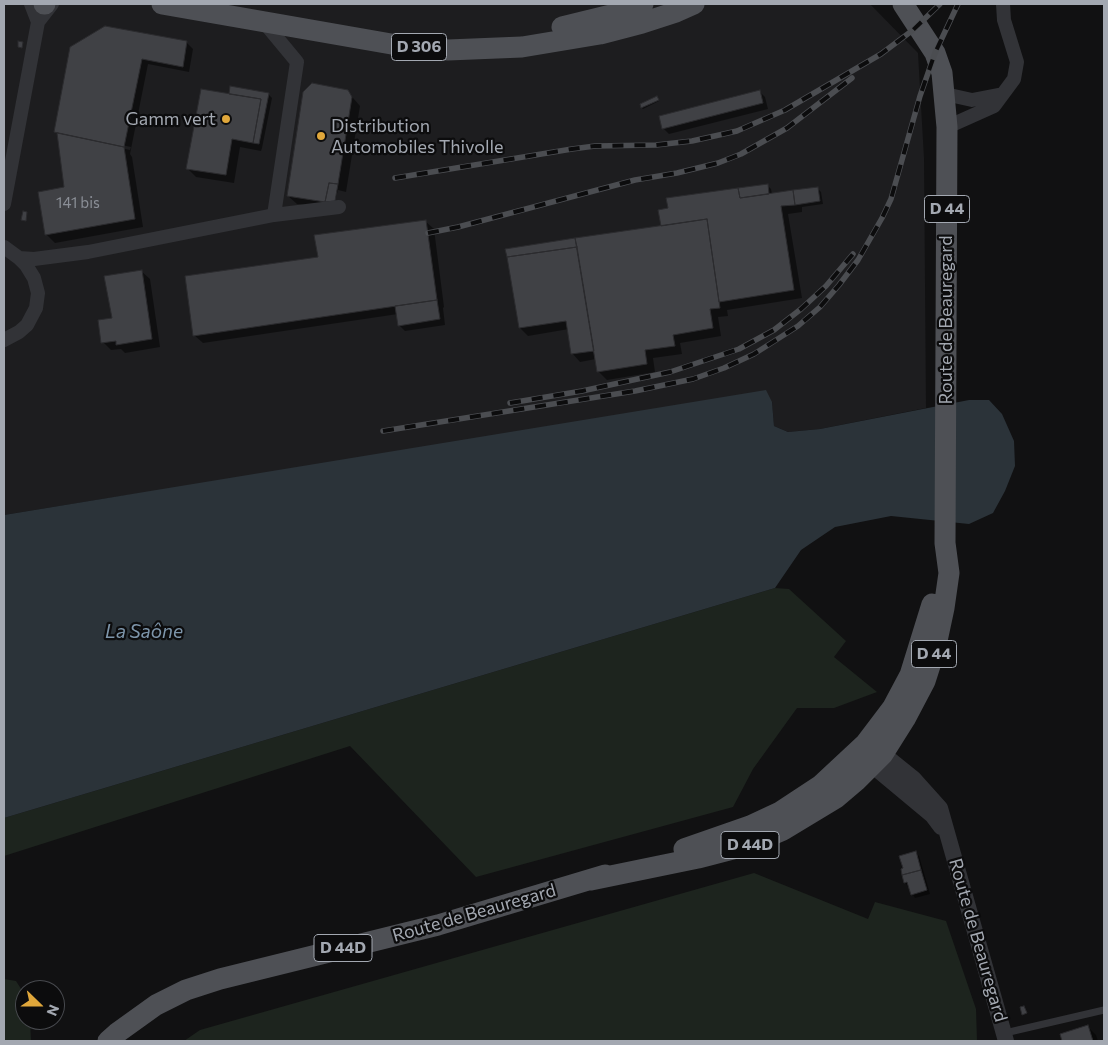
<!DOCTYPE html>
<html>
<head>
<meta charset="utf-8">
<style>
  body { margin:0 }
  #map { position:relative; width:1108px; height:1045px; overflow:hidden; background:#111112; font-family:Commissioner,sans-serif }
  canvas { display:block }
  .frame { position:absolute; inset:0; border:5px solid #a3a8b1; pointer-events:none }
  .north { position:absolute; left:15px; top:980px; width:50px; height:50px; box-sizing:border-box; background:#0c0c0d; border:1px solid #484a4f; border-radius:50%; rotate:112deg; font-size:14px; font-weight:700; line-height:20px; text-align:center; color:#a3a8b1 }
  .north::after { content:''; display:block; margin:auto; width:18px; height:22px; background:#e0a73b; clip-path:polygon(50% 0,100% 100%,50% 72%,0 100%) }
</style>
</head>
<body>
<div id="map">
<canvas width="1108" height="1045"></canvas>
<div class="frame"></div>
<div class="north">N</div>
</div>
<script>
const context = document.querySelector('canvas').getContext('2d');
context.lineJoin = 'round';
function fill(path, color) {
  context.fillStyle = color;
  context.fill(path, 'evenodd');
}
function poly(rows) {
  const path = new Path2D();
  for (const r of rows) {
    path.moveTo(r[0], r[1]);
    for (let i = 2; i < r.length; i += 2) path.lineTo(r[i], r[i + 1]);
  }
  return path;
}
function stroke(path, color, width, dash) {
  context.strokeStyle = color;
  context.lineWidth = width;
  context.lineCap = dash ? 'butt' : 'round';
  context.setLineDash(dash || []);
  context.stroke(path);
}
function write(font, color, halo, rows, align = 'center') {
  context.font = font + ' Commissioner,sans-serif';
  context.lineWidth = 4.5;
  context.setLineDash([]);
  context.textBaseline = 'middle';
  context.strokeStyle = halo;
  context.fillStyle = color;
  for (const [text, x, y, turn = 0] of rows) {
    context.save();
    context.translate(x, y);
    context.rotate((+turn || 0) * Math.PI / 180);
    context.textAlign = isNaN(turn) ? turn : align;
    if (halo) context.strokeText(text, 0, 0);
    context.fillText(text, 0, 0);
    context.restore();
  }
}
const built = poly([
  [4,4,870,4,918,53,924,158,926,408,820,429,788,432,774,426,772,402,115,497,4,515]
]);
const green = poly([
  [775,588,789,589,846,641,834,657,877,692,834,708,797,708,753,769,733,807,476,877,350,746,4,856,4,818],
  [754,873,868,919,875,902,946,921,976,1009,977,1041,184,1041,200,1030],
  [4,979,16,981,25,995,25,1020,30,1020,31,1041,4,1041]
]);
const water = poly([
  [766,390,772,402,774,426,788,432,820,429,969,400,989,400,1002,414,1014,441,1015,466,1005,491,993,513,969,524,891,516,835,527,801,550,775,588,4,818,4,515]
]);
const shadow = poly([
  [439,4,460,4,441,5],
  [105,28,187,43,193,49,189,72,148,64,130,154,132,157,143,227,55,243,46,234,65,188,58,135,55,132],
  [61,132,131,147,130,150,61,135],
  [347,91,360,106,346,192,338,190,333,209,297,204,288,196],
  [759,91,765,97,768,109,669,134,663,128],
  [268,94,272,98,262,148,261,151,240,147,234,183,196,177,188,169,233,95],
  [658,99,659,101,643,109,642,108,641,105],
  [767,185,771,189,772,194,817,188,821,192,823,204,802,207,802,212,788,214,802,298,727,310,728,316,718,317,721,336,680,343,682,354,653,358,655,372,607,380,598,371,596,359,580,362,572,353,569,329,528,336,520,328,662,227],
  [425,221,434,229,444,307,443,308,445,325,405,331,399,325,398,314,203,343,194,335],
  [141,271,150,279,160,347,125,353,121,349,111,350,103,342,113,319],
  [915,852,919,856,930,894,915,898,905,882],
  [1088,1027,1096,1035,1098,1041,1063,1041,1062,1035]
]);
const building = poly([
  [105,26,187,41,183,67,142,59,124,147,54,132,70,47,105,26],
  [18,41,23,42,22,48,18,47,18,41],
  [312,83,348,90,352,97,338,184,329,183,325,202,287,196,303,92,312,83],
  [230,86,269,93,259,144,253,143,261,99,229,94,230,86],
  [201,89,261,99,253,143,232,139,226,175,186,169,201,89],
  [760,90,763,103,662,129,659,116,760,90],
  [657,96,659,100,641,108,640,104,657,96],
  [57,133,124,147,135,219,45,235,38,192,64,187,57,133],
  [329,183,338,184,335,201,325,202,329,183],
  [768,184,769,194,740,198,738,188,768,184],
  [818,187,820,201,795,205,793,190,818,187],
  [738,188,740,198,793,190,795,205,781,206,794,290,719,302,707,219,661,226,658,210,668,208,666,198,738,188],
  [23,211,27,212,26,221,21,220,23,211],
  [707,219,720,308,710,309,713,328,673,335,675,346,645,350,647,364,597,372,575,238,707,219],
  [426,220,437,300,193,336,185,276,318,257,314,235,426,220],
  [575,238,577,247,507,257,505,249,575,238],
  [577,247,594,351,571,354,566,321,519,328,507,257,577,247],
  [142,270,152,339,116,345,116,341,101,343,98,320,112,318,104,276,142,270],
  [437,300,440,319,398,326,395,306,437,300],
  [916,851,921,870,902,875,901,869,903,868,899,856,916,851],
  [921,870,927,890,911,895,907,882,904,883,902,875,921,870],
  [1024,1006,1027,1013,1022,1015,1020,1007,1024,1006],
  [1088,1025,1093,1041,1062,1041,1060,1034,1088,1025]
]);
const service = poly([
  [1005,1033,1104,1010]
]);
const minor = poly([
  [31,4,38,22],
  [263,21,297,62,274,215],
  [945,94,972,100,1003,94],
  [947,127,994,106,1014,79,1017,62,1004,20,1003,4],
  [4,204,38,22,52,4],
  [4,247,19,258,26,265,34,278,38,293,36,308,27,325,19,332,4,340],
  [19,258,34,259,88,252,274,215,339,207]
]);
const tertiary = poly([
  [883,754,914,779,940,808,1006,1041],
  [872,765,932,815,941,827]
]);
const primary = poly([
  [44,4,45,4],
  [162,4,397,45,448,50,522,47,600,34,642,23,676,12,694,4],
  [562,27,611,15,643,4],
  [684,849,750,826,780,812,821,785,865,744,893,707,910,675,932,604],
  [591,880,698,858,748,845,783,830,836,798,856,781,883,754,905,719,925,681,935,650,944,608,949,573,945,543,947,127,942,73,935,53,903,4],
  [108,1041,117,1033,156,1005,186,990,220,979,438,925,605,875]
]);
const rail = poly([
  [395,178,572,149,595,146,656,145,692,141,737,131,785,110,881,54,913,30,940,4],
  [428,233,458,227,635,180,677,173,718,163,741,154,787,128,852,78],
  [510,403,582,391,670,372,739,349,774,330,801,309,826,286,853,254],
  [383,431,635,391,693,379,724,368,754,354,798,326,820,307,839,285,858,260,882,218,891,199,920,96,935,53,958,4]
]);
const markers = [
  [226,119,5,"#e0a73b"],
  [321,136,5,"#e0a73b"]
];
const numberNames = [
  ["141 bis",78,203]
];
const shields = [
  [419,47,55],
  [947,209,45],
  [934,654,45],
  [750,845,58],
  [343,948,58]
];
const shieldNames = [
  ["D 306",419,47],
  ["D 44",947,209],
  ["D 44",934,654],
  ["D 44D",750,845],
  ["D 44D",343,948]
];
const poiNames = [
  ["Gamm vert",216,119],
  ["Distribution",331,126,"left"],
  ["Automobiles Thivolle",331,147,"left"]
];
const streetNames = [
  ["Route de Beauregard",946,320,-90],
  ["Route de Beauregard",474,913,-16],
  ["Route de Beauregard",978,940,74]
];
const waterNames = [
  ["La Saône",144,632]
];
fill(built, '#1d1d1f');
fill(green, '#1d241e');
fill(water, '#2b3339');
fill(shadow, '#0007');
fill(building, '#404145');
stroke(building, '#2b2b2e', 1);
stroke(service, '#323337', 7);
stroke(minor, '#323337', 14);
stroke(tertiary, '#323337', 16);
stroke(primary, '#4e5055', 21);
stroke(rail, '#4b4d51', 5.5);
stroke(rail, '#0c0c0d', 4, [11]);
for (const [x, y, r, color] of markers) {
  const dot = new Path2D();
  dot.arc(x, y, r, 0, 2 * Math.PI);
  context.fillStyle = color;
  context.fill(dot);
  stroke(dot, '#0c0c0d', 2);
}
write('15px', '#8a8e96', null, numberNames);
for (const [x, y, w] of shields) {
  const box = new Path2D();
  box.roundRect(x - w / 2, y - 13.5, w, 27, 4);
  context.fillStyle = '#0c0c0d';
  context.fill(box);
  stroke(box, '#a3a8b1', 1);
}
write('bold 16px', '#a3a8b1', null, shieldNames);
write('18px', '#a3a8b1', '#0c0c0d', poiNames, 'right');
write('18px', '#a3a8b1', '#0c0c0d', streetNames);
write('italic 19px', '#7d95aa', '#0c0c0d', waterNames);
</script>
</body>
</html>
